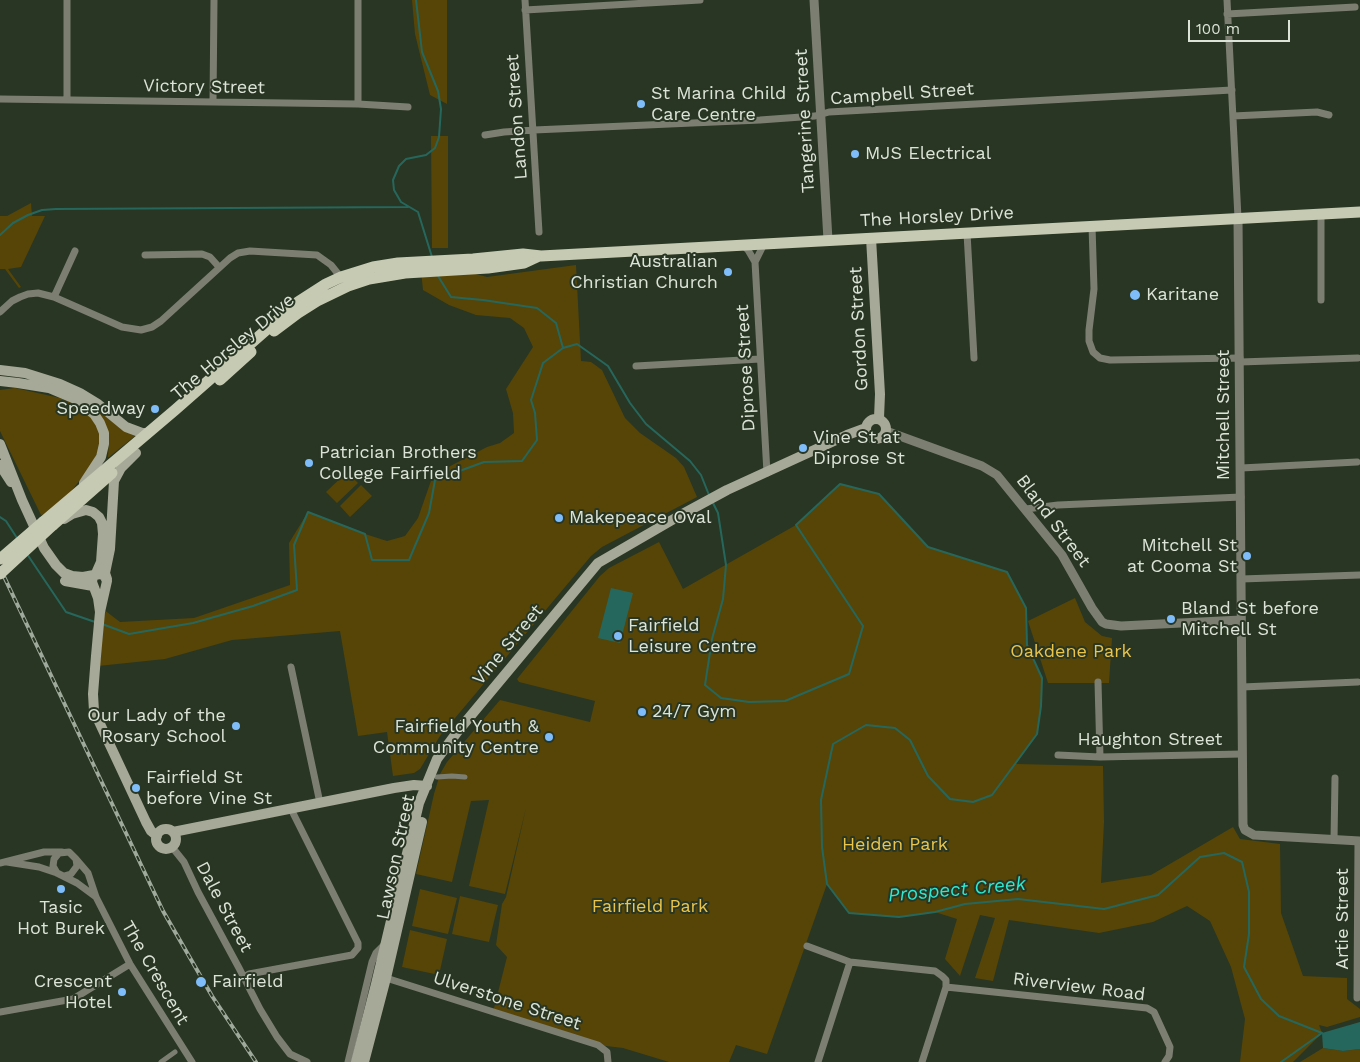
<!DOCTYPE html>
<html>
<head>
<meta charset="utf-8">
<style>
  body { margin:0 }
  #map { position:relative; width:1360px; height:1062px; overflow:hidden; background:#293623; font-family:"Work Sans",sans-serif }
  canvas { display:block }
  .scale { position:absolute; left:1188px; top:20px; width:102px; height:22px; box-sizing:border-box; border:2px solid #dce4d8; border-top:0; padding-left:6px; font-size:15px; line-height:18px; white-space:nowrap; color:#dce4d8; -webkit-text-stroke:4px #293623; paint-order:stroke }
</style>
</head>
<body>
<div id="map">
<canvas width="1360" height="1062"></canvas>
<div class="scale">100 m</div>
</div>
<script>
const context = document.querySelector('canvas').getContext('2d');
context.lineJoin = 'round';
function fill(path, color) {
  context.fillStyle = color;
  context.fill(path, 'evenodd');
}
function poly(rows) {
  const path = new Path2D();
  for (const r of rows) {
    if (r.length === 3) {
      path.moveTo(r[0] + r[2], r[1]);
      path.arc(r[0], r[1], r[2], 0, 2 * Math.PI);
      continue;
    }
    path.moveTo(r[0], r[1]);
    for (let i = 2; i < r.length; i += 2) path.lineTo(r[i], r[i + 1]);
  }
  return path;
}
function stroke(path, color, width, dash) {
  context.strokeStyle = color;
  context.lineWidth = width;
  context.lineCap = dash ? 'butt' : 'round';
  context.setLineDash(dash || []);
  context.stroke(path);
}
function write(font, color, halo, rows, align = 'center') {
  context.font = font + ' "Work Sans",sans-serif';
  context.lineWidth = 4;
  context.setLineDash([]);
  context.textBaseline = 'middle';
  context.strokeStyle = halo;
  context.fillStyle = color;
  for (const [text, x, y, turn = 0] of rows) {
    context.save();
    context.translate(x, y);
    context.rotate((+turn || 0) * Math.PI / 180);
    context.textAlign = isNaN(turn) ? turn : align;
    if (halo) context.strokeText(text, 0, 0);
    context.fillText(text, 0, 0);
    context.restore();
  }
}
const green = poly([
  [412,0,447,0,447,104,430,95,415,34],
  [431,136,448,136,448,248,432,248],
  [31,203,32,216,45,216,21,267,8,269,21,287,19,288,5,269,0,269,0,216,7,216],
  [576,265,581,361,591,362,602,370,625,418,640,433,676,458,684,467,697,497,602,547,591,556,440,736,420,769,414,773,393,776,387,732,358,736,340,631,232,640,165,659,98,666,103,609,120,622,194,618,290,585,289,543,308,512,365,534,387,541,405,536,418,518,433,475,487,447,500,443,514,433,513,413,506,389,533,347,524,328,510,318,476,315,449,305,423,290,421,271,460,270,487,277],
  [15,388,60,398,80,407,92,417,101,431,101,444,92,465,68,495,50,513,41,515,0,431,0,390],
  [88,403,123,430,135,436,109,457,108,457,109,441],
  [347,472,358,483,337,503,326,492],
  [840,484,879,494,928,547,1007,572,1026,608,1027,645,1042,678,1041,706,1037,734,1016,764,1103,766,1104,822,1101,883,1151,875,1233,827,1240,839,1280,844,1281,913,1303,976,1347,978,1347,999,1360,1009,1360,1017,1327,1027,1319,1025,1322,1033,1293,1062,1240,1062,1245,1019,1231,967,1210,921,1187,906,1153,922,1099,933,1009,920,993,981,975,978,995,918,980,915,960,976,945,959,957,919,935,912,899,917,849,913,827,884,767,1054,736,1045,729,1062,669,1062,623,1048,598,1045,493,1012,507,957,496,945,502,904,506,897,526,808,505,894,469,886,489,800,471,801,452,882,416,874,434,794,440,774,447,762,500,700,590,722,595,701,519,682,517,679,600,576,609,568,659,542,683,589,796,525],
  [361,485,372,496,350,517,340,506],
  [1075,598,1085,622,1102,636,1112,638,1109,683,1048,683,1028,621],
  [420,889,457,898,448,934,412,926],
  [460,896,498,905,489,942,452,934],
  [410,930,447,939,439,975,402,967],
  [1323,1048,1343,1051,1360,1049,1360,1062,1300,1062]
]);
const water = poly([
  [611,588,633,593,620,643,598,638],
  [1360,1022,1360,1049,1343,1051,1323,1048,1322,1033]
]);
const stream = poly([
  [416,0,422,52,438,91,441,109,439,137,435,148,426,155,406,159,399,166,393,180,394,190,401,202,418,212,432,257],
  [0,235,13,223,28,215,42,210,56,209,408,207],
  [438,276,451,297,483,300,537,308,556,323,563,348],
  [712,501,718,513,726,565,723,599,712,639,705,685,721,698,749,702,785,701,849,674,863,626,796,525,840,484,879,494,928,547,1007,572,1026,608,1027,645,1042,678,1041,706,1037,734,992,795,973,802,950,799,928,776,910,740,895,728,866,725,833,744,821,800,822,847,827,884,849,913,899,917,935,912,965,904,1018,899,1104,909,1158,895,1200,857,1224,853,1242,862,1249,892,1249,934,1244,967,1261,999,1279,1016,1322,1033],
  [0,517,6,521,17,538],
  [27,554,66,612,95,622],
  [102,624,129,634,193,623,253,606,297,590,294,545,308,512,365,534,372,560,409,560,429,513,435,480,484,462,522,461,537,440,535,413,531,400,543,363,563,348,577,344,608,366,630,403,646,424,690,461,701,475,709,495],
  [1281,1062,1322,1033]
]);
const pedestrian = poly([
  [437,777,452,776,465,777],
  [161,1062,175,1052]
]);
const minor = poly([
  [525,0,539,232],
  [1227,0,1238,218],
  [525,10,700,0],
  [1227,14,1355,7],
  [0,99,358,104,408,107],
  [67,100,67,0],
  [213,102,214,0],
  [358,104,358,0],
  [1233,116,1317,112,1329,115],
  [485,135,504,132,534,130,760,120,815,116,829,112,1232,90],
  [1321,214,1321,300],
  [1092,226,1094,289,1089,330,1089,341,1093,352,1100,358,1110,360,1240,358],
  [967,233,974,358],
  [743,245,748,250,755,262,767,473],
  [145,255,202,254,210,257,219,267],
  [755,262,764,244],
  [54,297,75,251],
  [0,312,12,301,20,297,28,294,38,293,54,297,122,327,141,330,152,327,161,321,230,258,238,253,250,251,317,255,331,265,343,280],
  [1240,362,1358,358],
  [636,366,760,359],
  [1241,468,1357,462],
  [1026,509,1058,505,1241,497],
  [1241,579,1360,575],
  [291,667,320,803],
  [1098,682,1100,757],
  [1242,687,1358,682],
  [1058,755,1100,757,1242,754],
  [1334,840,1335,778],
  [172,847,184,862,198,892,239,968,260,1009,277,1037,290,1054,307,1062],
  [76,859,88,873,96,897,130,964,192,1062],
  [7,862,39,867,57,873,77,883,96,897],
  [0,863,44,852,62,852],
  [57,873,53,866,54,859,59,853,69,852,76,859,77,866,71,874,64,876],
  [807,946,850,962,935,971,942,976,946,980,946,987,922,1062],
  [244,977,249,974,352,955,358,948,358,943,291,809],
  [386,978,598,1045,607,1052,608,1062],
  [946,987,1147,1008,1154,1012,1170,1047,1169,1056,1165,1062],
  [1357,998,1358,841],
  [0,1012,73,999,130,964],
  [348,1062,372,962,376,953,384,945],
  [818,1062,850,962]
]);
const tertiary = poly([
  [814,0,828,240],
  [1238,218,1243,825,1245,830,1254,835,1360,841],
  [886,431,982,466,997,475,1062,555,1092,608,1102,622,1106,624,1121,626,1241,620]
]);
const secondary = poly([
  [871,238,880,394,879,418],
  [0,370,25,373,60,384,80,393,98,404,126,427,142,433,148,433],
  [0,381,18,383,49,388,75,399,94,414,100,423,104,433,104,444,101,457,84,483],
  [876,429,10],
  [0,444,22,500,44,548,56,565,64,573,72,576,83,577,94,575],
  [0,465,11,482],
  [64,519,72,514,86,510,93,512,99,517,102,523,103,534,101,562,97,571],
  [107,579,105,573,110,549,114,481,121,468,136,453],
  [65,581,93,586],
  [100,612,98,598,92,582,93,576,99,574,104,575,107,581,100,612,96,656,93,694,94,711,146,822,151,831,157,836],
  [166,839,10],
  [173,832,394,788,414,785,427,786],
  [356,1062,376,984,419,803,437,759,458,731,598,563,679,516,727,490,847,435,866,428],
  [364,1062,386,978,422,822]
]);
const primary = poly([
  [274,331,298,313,317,301,348,286,369,279,405,273,488,268,524,263,539,256],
  [220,380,251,352],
  [43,522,175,410,298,302,326,284,341,277,373,267,398,263,473,259,523,254,541,256,1360,212],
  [53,525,112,473]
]);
const rail = poly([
  [0,568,163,911,212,996,256,1062]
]);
const primaryBridge = poly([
  [0,559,43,522],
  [0,574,53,525]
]);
const markers = [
  [641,104,5,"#7ebdf9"],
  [855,154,5,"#7ebdf9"],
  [728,272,5,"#7ebdf9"],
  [1135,295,6,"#7ebdf9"],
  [155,409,5,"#7ebdf9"],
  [803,448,5,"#7ebdf9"],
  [309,463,5,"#7ebdf9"],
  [559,518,5,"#7ebdf9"],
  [1247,556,5,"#7ebdf9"],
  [1171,619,5,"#7ebdf9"],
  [618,636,5,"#7ebdf9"],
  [642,712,5,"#7ebdf9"],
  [236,726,5,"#7ebdf9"],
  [549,737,5,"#7ebdf9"],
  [136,788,5,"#7ebdf9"],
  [61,889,5,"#7ebdf9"],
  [201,982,6,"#7ebdf9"],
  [122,992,5,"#7ebdf9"]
];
const streetNames = [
  ["Victory Street",204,87,1],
  ["Campbell Street",902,94,-4],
  ["Landon Street",517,117,-94],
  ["Tangerine Street",805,121,-93],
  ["The Horsley Drive",937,217,-3],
  ["Gordon Street",859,329,-93],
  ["The Horsley Drive",233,347,-40],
  ["Diprose Street",746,368,-93],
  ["Mitchell Street",1224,415,-90],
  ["Bland Street",1053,521,53],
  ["Vine Street",508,645,-50],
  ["Haughton Street",1150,740],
  ["Lawson Street",396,857,-78],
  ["Dale Street",224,907,62],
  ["Artie Street",1343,919,-90],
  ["The Crescent",155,973,60],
  ["Riverview Road",1079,987,7],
  ["Ulverstone Street",507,1001,18]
];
const poiNames = [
  ["St Marina Child",651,94],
  ["Care Centre",651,115],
  ["MJS Electrical",865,154],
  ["Australian",718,262,"right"],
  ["Christian Church",718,283,"right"],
  ["Karitane",1146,295],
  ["Speedway",145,409,"right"],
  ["Vine St at",813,438],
  ["Diprose St",813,459],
  ["Patrician Brothers",319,453],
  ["College Fairfield",319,474],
  ["Makepeace Oval",569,518],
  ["Mitchell St",1237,546,"right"],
  ["at Cooma St",1237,567,"right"],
  ["Bland St before",1181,609],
  ["Mitchell St",1181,630],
  ["Fairfield",628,626],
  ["Leisure Centre",628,647],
  ["24/7 Gym",652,712],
  ["Our Lady of the",226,716,"right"],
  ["Rosary School",226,737,"right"],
  ["Fairfield Youth &",539,727,"right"],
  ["Community Centre",539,748,"right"],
  ["Fairfield St",146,778],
  ["before Vine St",146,799],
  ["Tasic",61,908,"center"],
  ["Hot Burek",61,929,"center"],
  ["Crescent",112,982,"right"],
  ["Hotel",112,1003,"right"],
  ["Fairfield",212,982]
];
const parkNames = [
  ["Oakdene Park",1071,652],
  ["Heiden Park",895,845],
  ["Fairfield Park",650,907]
];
const waterNames = [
  ["Prospect Creek",957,890,-5]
];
fill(green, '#564507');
fill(water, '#26675d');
stroke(stream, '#26675d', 2);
stroke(pedestrian, '#7c7e72', 5);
stroke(minor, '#7c7e72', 7);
stroke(tertiary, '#7c7e72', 9);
stroke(secondary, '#a6a997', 10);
stroke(primary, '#c6cab3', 11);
stroke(rail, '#a0aa9c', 4);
stroke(rail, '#293623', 2, [5.5]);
stroke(primaryBridge, '#c6cab3', 11);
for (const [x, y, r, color] of markers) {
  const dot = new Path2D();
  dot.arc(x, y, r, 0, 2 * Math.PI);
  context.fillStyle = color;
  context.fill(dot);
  stroke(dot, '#293623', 2);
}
write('18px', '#dce4d8', '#293623', streetNames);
write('18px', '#dce4d8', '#293623', poiNames, 'left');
write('18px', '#eac54a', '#293623', parkNames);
write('italic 19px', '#2ee8d0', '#293623', waterNames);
</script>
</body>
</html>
